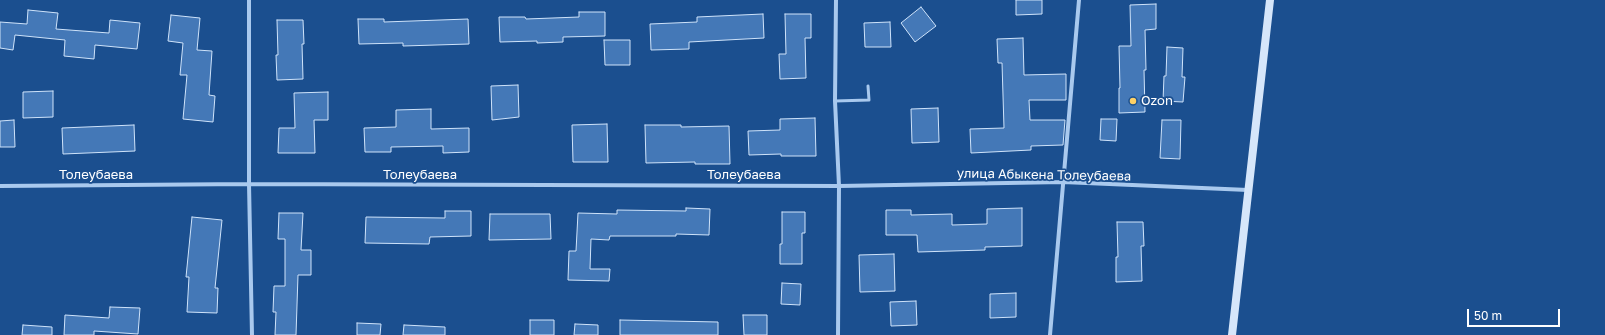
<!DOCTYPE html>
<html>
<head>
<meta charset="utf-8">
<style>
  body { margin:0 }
  #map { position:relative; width:1605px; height:335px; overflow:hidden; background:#1b4f8f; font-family:"Golos Text",sans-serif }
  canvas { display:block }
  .scale { position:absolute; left:1467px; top:309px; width:93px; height:18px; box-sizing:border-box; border:2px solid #fff; border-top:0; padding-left:5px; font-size:12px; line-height:14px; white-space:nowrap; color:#fff; -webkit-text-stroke:3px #1b4f8f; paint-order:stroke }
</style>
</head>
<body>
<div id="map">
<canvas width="1605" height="335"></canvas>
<div class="scale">50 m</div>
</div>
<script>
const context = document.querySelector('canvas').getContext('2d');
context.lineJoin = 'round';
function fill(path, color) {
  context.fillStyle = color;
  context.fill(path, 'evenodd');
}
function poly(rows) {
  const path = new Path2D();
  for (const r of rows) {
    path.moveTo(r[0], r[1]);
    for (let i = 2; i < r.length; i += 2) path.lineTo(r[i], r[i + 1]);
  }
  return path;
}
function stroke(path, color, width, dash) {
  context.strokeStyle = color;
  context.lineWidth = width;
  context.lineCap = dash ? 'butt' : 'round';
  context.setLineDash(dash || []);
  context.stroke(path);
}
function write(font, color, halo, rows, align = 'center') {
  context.font = font + ' "Golos Text",sans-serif';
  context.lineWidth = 3.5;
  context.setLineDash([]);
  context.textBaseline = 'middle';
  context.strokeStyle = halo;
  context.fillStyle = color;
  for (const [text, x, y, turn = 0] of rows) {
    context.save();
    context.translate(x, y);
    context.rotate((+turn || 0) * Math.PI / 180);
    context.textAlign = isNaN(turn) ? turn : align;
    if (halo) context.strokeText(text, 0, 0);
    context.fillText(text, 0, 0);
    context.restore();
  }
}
const building = poly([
  [1016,0,1042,0,1042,14,1016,15,1016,0],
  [1156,4,1156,29,1145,30,1146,70,1144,70,1145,112,1119,113,1119,88,1120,88,1119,46,1131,46,1130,5,1156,4],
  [921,7,936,26,915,42,901,23,921,7],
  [28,10,58,13,56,29,109,33,110,20,140,23,137,49,95,45,94,59,64,56,65,40,15,35,13,50,0,48,0,22,27,24,28,10],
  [579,12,605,12,605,36,563,37,563,42,537,43,537,41,500,42,499,17,525,17,526,19,579,17,579,12],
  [763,14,764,38,689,42,689,49,651,50,650,24,697,22,697,17,763,14],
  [785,14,811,14,811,38,805,38,806,78,780,79,779,54,786,54,785,14],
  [171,15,200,18,197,50,212,51,209,95,215,96,213,122,183,119,187,75,180,75,183,43,168,41,171,15],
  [358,19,384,19,384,22,468,19,469,44,403,46,403,43,359,44,358,19],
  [277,20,303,20,304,44,302,44,303,79,277,80,276,55,278,55,277,20],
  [890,22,891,47,865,47,864,23,890,22],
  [1023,38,1024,75,1066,74,1066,100,1029,100,1030,120,1065,120,1063,145,1031,146,1031,150,971,153,970,129,1004,128,1002,63,998,63,997,39,1023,38],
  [604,40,630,40,630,65,605,65,604,40],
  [1167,47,1183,48,1182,77,1185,77,1183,102,1163,101,1164,76,1166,76,1167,47],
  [518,85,519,117,492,120,491,86,518,85],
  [53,91,53,117,23,118,23,92,53,91],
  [328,92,328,120,314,120,315,153,278,153,279,128,295,128,294,93,328,92],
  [938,108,939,142,912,143,911,109,938,108],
  [431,109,431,129,469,128,469,152,443,153,443,146,391,147,391,152,365,152,364,128,396,127,396,110,431,109],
  [815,118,816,156,781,156,781,154,749,155,748,131,780,130,780,119,815,118],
  [1101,119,1117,119,1116,141,1100,140,1101,119],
  [14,120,15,147,0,147,0,121,14,120],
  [1162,120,1181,120,1180,159,1160,158,1162,120],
  [607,124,608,162,573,162,572,125,607,124],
  [134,125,135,151,63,154,62,128,134,125],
  [645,125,681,125,681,127,729,126,730,164,695,164,695,162,646,163,645,125],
  [686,208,710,209,709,235,676,234,676,236,610,236,609,240,591,239,590,269,610,269,609,281,568,280,569,251,576,251,578,213,617,214,617,210,686,211,686,208],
  [1022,208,1022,246,985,247,985,250,918,252,917,235,886,235,886,210,911,210,911,215,952,214,952,225,987,224,987,209,1022,208],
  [445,211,471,211,471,236,430,237,429,244,365,243,366,217,445,218,445,211],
  [782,212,805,212,805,233,802,233,802,264,780,264,780,244,782,244,782,212],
  [279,213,303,213,301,250,311,250,311,275,298,275,296,335,275,335,276,312,273,312,274,286,285,286,285,239,278,239,279,213],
  [490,214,550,214,551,239,489,240,490,214],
  [192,217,222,220,215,288,218,288,217,313,187,312,189,277,186,277,192,217],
  [1117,222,1143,222,1144,246,1141,246,1142,281,1116,282,1116,257,1118,257,1117,222],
  [894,254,895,291,860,292,859,255,894,254],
  [782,283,801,284,800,305,781,304,782,283],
  [1016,293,1016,317,990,318,990,294,1016,293],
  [916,301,917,325,891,326,890,302,916,301],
  [110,307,140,308,138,334,94,331,94,335,64,335,65,315,109,318,110,307],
  [743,315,767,315,767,335,744,335,743,315],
  [530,320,554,320,554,335,530,335,530,320],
  [620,320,718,322,718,335,620,335,620,320],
  [357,323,381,324,380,335,357,335,357,323],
  [575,324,598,325,598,335,574,335,575,324],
  [23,325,52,327,52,335,22,335,23,325],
  [404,325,445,327,445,335,403,335,404,325]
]);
const service = poly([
  [835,101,869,100,868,86]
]);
const minor = poly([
  [249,0,249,184,252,335],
  [836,0,835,101,839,186,838,335],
  [0,186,249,184,839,186,1063,182,1248,190],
  [1050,335,1079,0]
]);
const secondary = poly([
  [1232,335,1270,0]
]);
const markers = [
  [1133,101,4,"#ffd166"]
];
const poiNames = [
  ["Ozon",1141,101]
];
const streetNames = [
  ["Толеубаева",96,175],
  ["Толеубаева",420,175],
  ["Толеубаева",744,175],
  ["улица Абыкена Толеубаева",1044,175,1]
];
fill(building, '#4478b7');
stroke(building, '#cfe3fa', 1);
stroke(service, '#a9c9ee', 3);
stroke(minor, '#a9c9ee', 4);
stroke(secondary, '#d6e6fa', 8);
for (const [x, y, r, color] of markers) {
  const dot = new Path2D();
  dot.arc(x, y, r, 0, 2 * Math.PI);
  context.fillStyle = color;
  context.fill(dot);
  stroke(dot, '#1b4f8f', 1.5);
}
write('13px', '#fff', '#1b4f8f', poiNames, 'left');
write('13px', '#fff', '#1b4f8f', streetNames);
</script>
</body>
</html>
